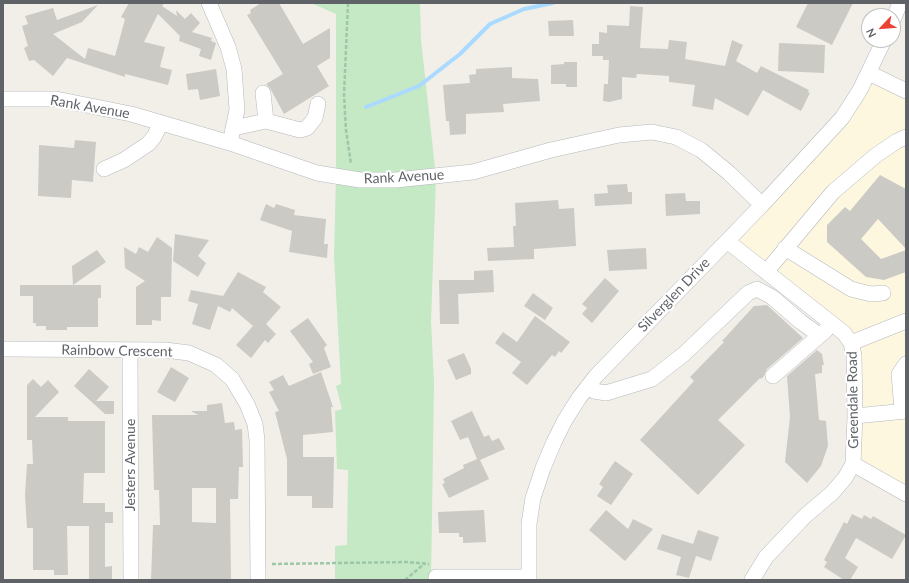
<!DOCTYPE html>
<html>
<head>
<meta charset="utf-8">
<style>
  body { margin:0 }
  #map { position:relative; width:909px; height:583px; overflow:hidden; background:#f1efe8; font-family:Lato,sans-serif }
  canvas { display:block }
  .frame { position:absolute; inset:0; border:4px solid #5f6368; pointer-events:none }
  .north { position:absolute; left:861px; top:8px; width:40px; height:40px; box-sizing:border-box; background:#fff; border:1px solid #bfc1c3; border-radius:50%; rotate:244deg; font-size:11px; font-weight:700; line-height:16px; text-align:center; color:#5f6368 }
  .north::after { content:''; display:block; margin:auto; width:14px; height:18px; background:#ea4335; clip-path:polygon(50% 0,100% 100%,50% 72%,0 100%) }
</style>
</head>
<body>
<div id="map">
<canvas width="909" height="583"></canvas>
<div class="frame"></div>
<div class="north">N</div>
</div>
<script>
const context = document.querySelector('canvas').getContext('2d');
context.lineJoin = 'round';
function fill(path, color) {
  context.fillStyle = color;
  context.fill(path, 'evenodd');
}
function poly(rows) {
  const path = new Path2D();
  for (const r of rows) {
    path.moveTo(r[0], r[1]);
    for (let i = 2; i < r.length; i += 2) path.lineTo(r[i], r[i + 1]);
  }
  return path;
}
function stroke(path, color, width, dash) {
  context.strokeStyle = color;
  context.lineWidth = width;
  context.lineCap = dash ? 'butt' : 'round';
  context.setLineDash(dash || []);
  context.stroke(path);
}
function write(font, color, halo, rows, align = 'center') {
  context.font = font + ' Lato,sans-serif';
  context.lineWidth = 4;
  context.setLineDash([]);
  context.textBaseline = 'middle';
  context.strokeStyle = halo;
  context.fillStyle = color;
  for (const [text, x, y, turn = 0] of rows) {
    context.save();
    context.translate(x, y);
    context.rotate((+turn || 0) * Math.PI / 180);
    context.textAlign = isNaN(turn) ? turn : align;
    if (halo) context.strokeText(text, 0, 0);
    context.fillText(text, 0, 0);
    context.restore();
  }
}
const commercial = poly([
  [870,73,906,90,906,494,853,463,851,343,727,241,762,206]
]);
const green = poly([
  [311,3,420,3,421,40,436,177,431,321,434,383,431,580,335,580,335,546,347,545,348,470,337,469,335,411,342,409,336,386,341,384,334,256,336,176,336,14]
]);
const stream = poly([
  [366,107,419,86,460,54,490,24,524,9,553,3]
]);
const building = poly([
  [129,3,164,3,162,6,177,16,176,10,185,19,191,13,200,23,192,32,212,38,211,41,216,43,211,60,199,56,201,49,179,41,180,36,158,14,144,42,165,47,160,67,172,70,168,85,125,74,125,77,67,58,53,76,34,60,29,61,24,48,28,46,22,26,28,24,25,16,53,8,57,20,98,5,82,22,53,34,85,59,88,48,115,56,125,19,121,17],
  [261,3,279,3,303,44,330,28,330,58,317,66,329,86,284,114,270,88,266,84,283,74,247,15,251,13,250,10],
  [808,3,853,3,832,45,796,27],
  [630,6,643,7,640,48,668,49,669,40,687,42,685,59,725,66,732,40,743,45,736,61,757,73,761,66,809,90,808,92,810,93,801,111,763,90,748,116,715,98,713,110,692,106,695,85,669,82,669,76,637,74,636,78,622,77,622,99,609,102,603,101,604,84,608,84,609,60,603,60,603,56,592,56,592,44,599,44,599,32,607,33,607,25,629,26],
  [573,20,574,36,549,36,548,21],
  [779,43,825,45,824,73,778,71],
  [564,62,577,62,577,87,566,87,566,84,551,84,551,65,564,64],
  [512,67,512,78,538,79,540,101,503,104,504,112,466,114,466,134,450,135,449,121,446,121,443,85,470,83,469,75,476,74,476,69],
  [216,69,220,96,200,100,198,89,188,90,186,74],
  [75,140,96,142,93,182,72,180,71,198,38,196,39,145,74,148],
  [880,175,906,189,906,249,878,219,861,239,881,259,906,250,906,272,884,280,866,277,827,242,827,225,845,207,850,211],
  [627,184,628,192,632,192,632,204,595,206,594,194,608,193,607,185],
  [685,193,686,201,700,201,700,214,666,216,665,194],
  [558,200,559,209,574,208,576,246,534,249,534,259,488,261,487,248,514,247,513,226,516,226,515,203],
  [266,204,274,208,276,204,295,210,294,215,326,219,324,244,328,244,327,258,289,252,292,231,260,220],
  [175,234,209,240,198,256,206,263,198,277,173,261],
  [157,237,172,248,171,297,161,297,161,321,152,320,152,325,136,325,136,287,145,281,125,268,124,247,136,254,139,247,148,252],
  [646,248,647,269,609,271,607,250],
  [97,250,106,262,73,285,72,266],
  [493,270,494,292,458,294,459,324,440,324,439,280,474,280,474,271],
  [238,272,266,287,263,292,281,307,266,324,276,334,268,343,265,340,251,358,236,345,253,326,232,308,230,312,218,306,210,330,192,324,198,304,188,301,191,290,223,296],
  [605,278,619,291,592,323,582,314,587,308,582,304],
  [20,285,101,285,101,298,98,298,98,327,67,327,67,330,46,330,46,326,36,326,36,323,33,323,33,296,20,296],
  [533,293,553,308,545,320,524,306],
  [767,305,803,338,767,369,764,376,761,379,760,378,718,420,745,445,698,495,640,440,694,381,690,377,724,342,722,341,754,306],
  [535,316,570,342,561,353,559,351,555,357,552,355,527,385,512,373,521,362,495,343,503,332,517,342],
  [308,318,327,345,324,348,331,367,313,374,309,364,313,362,290,331],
  [817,350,822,354,824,365,822,365,822,373,815,374,819,420,826,421,828,446,821,466,807,483,785,462,790,417,787,376],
  [464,353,471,369,471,374,456,380,447,360],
  [171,367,189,378,175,402,157,392],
  [89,369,109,387,96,401,114,401,114,414,105,414,74,386],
  [321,372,333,407,331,407,333,432,303,435,303,457,334,457,333,508,312,508,312,496,287,496,287,459,275,412,279,411,269,392,274,390,269,382,283,375,289,386],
  [33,379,41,387,48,380,59,392,35,417,68,417,68,421,105,421,105,473,84,473,83,503,105,503,105,512,113,512,113,523,105,523,105,567,112,566,112,580,89,580,89,526,67,526,68,575,54,575,54,570,33,570,33,528,27,528,25,495,27,464,33,464,32,440,27,440,27,385],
  [222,403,225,423,234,422,235,430,242,429,243,467,239,467,238,499,230,499,231,580,151,580,153,525,160,525,159,490,154,490,152,415,198,415,191,411,207,411,207,405],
  [192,488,216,488,216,523,192,522],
  [472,411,484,437,489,435,492,441,499,438,505,449,480,460,489,479,449,498,442,484,445,483,443,479,464,468,463,465,477,459,468,437,460,440,451,421],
  [615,461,633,474,611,505,597,496,603,487,599,484],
  [484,510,486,542,463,543,463,537,459,537,459,533,439,533,438,512],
  [606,510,628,529,633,519,653,529,625,561,589,530],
  [852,514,862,519,864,515,871,519,873,516,906,535,892,559,856,538,845,558,858,567,850,580,844,580,824,567,827,562,824,560,844,522,847,524],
  [698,530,719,537,711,561,696,556,689,578,676,575,681,557,657,549,662,534,693,544]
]);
const path = poly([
  [348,3,344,95,346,130,351,164],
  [272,564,407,562,429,564],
  [405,580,424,564]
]);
const minor = poly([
  [209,3,228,47,234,69,237,110,230,143],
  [893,20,900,3],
  [869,73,906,91],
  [263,93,266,121],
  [3,99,56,99,131,114,230,143,317,173,360,180,396,180,473,172,551,150,619,135,652,132,676,137,701,150,729,173,762,205],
  [234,128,266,121,300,130,307,128,315,118,318,104],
  [104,169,124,160,148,144,154,137,161,123],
  [727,241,844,333,851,343,854,355,855,416,853,464,845,478,832,493,805,516,766,557,752,580],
  [785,248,851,289,871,294,883,293],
  [766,272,833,192,875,156,897,141,906,137],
  [851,343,906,321],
  [3,349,165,350,189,353,216,365,232,379,247,404,255,424,257,440,258,580],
  [130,350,131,580],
  [773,376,826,330],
  [588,386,594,391,606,393,652,379,684,354,748,293,757,289,772,297,801,322,819,335],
  [902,411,899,374,906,364],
  [855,416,906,411],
  [853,464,906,494],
  [436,577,529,577],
  [529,580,529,524,533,498,543,468,554,442,565,420,579,398,596,376,762,205,842,118,860,90,884,40]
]);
const streetNames = [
  ["Rank Avenue",90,107,10],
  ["Rank Avenue",404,177,-3],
  ["Silverglen Drive",674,295,-46],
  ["Rainbow Crescent",117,351,1],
  ["Greendale Road",853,400,-91],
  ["Jesters Avenue",130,465,-90]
];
fill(commercial, '#fef7e0');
fill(green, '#c5e8c5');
stroke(stream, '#aadaff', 4);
fill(building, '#cccac5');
stroke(minor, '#b5b8bc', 16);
stroke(path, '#9cc7a9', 2.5, [4, 2]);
stroke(minor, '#fff', 15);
write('14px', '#5f6368', '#fff', streetNames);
</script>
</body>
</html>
